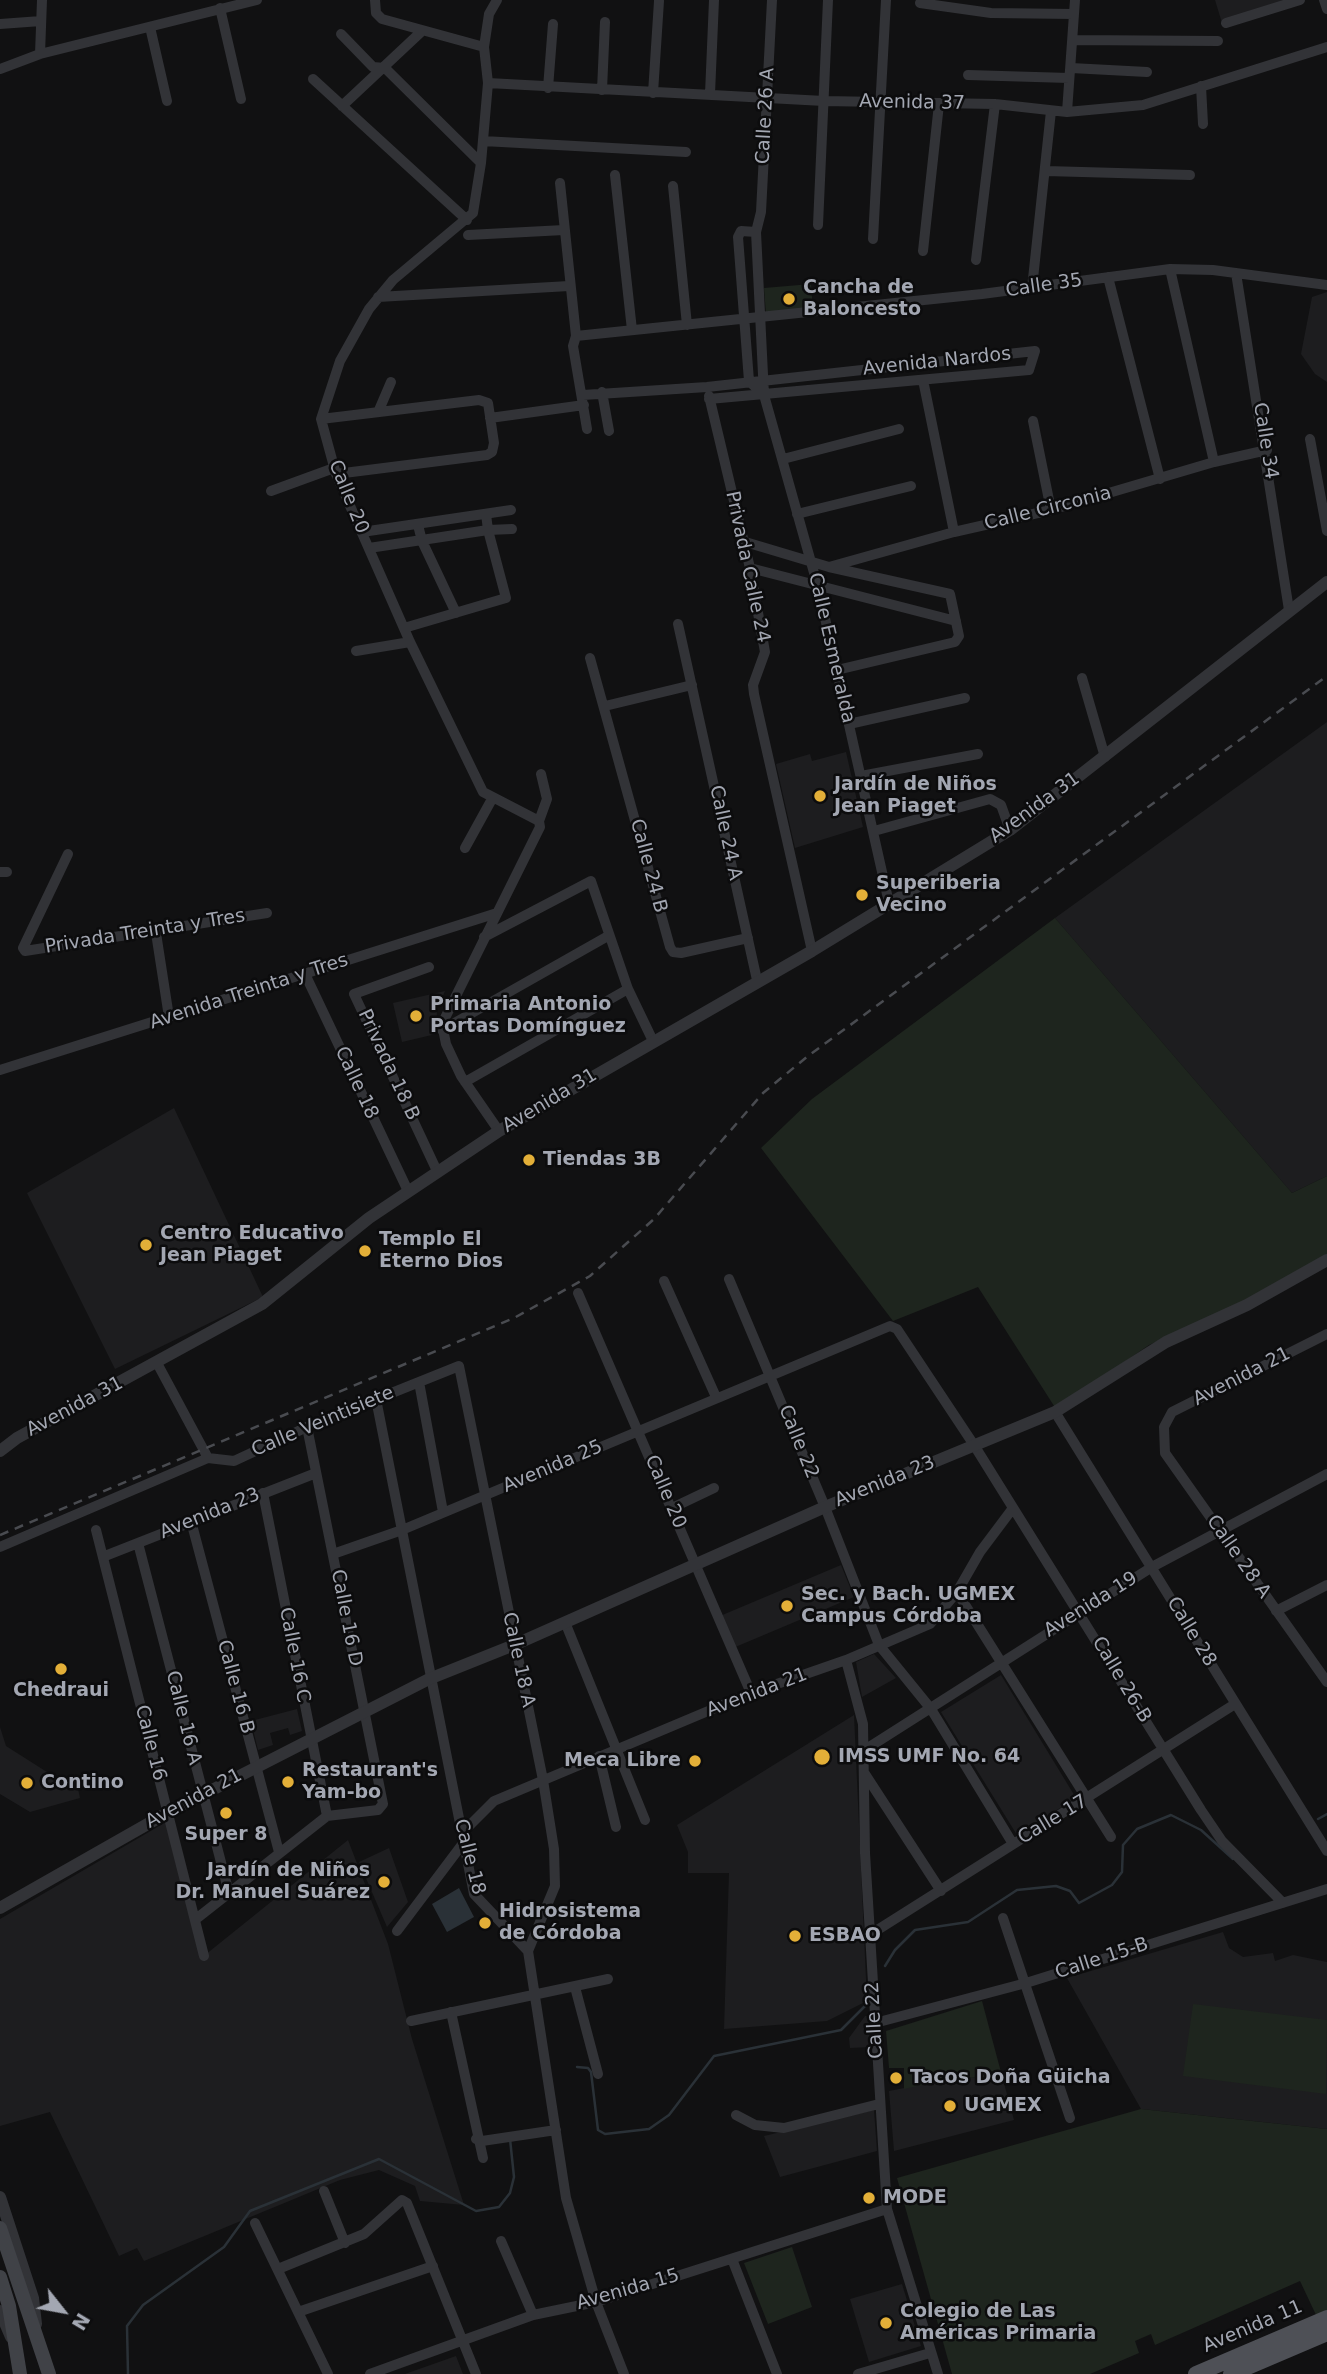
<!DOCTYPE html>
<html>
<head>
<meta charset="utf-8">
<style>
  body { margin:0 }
  #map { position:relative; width:1327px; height:2374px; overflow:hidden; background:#111112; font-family:"DejaVu Sans",sans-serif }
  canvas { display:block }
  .north { position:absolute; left:28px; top:2276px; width:70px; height:70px; -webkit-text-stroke:5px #0c0c0d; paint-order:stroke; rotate:121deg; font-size:19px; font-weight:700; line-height:28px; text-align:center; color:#a3a7b2 }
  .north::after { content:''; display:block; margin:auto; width:24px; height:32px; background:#a3a7b2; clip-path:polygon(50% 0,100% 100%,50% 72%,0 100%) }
</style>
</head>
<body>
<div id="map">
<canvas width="1327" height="2374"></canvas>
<div class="north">N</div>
</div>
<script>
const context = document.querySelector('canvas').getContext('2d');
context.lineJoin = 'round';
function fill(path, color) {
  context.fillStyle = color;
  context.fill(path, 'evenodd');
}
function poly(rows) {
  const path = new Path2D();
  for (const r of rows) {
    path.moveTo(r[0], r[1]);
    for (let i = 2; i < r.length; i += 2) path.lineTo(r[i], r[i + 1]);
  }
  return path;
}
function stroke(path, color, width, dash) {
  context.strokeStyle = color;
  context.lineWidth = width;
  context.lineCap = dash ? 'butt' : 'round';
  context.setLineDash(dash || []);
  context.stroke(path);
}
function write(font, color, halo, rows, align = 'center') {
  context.font = font + ' "DejaVu Sans",sans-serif';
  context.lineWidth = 5;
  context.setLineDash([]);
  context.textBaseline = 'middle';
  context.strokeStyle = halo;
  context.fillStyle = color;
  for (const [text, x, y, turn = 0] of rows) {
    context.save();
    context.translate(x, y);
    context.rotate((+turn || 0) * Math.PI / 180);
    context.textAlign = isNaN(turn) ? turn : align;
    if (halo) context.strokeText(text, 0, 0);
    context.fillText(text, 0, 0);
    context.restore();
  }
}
const built = poly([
  [1215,0,1296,0,1222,23],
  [1327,292,1327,382,1315,374,1301,354,1312,297],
  [1327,722,1327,1176,1292,1193,1055,918],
  [846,752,863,827,795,848,776,764,810,754,812,761],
  [445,991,437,1010,436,1034,402,1042,393,1003],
  [174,1108,263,1297,115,1369,27,1193],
  [841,1565,854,1597,733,1648,720,1616],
  [874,1654,896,1678,862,1697,856,1662],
  [1001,1675,1076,1798,1017,1835,941,1712],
  [297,1709,302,1731,290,1735,288,1728,270,1733,273,1745,258,1750,251,1721],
  [854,1715,867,2001,827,2021,724,2029,729,1873,688,1873,688,1852,677,1825],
  [0,1727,6,1746,58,1779,77,1784,80,1798,30,1812,0,1794],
  [166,1822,205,1955,348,1840,388,1944,412,2039,464,2205,420,2201,415,2186,379,2170,340,2180,144,2261,137,2248,119,2256,50,2112,0,2126,0,1919],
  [389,1848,408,1902,387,1927,359,1862],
  [1223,1932,1229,1948,1243,1957,1273,1953,1275,1961,1293,1955,1327,1962,1327,2129,1141,2109,1067,1978],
  [865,2016,870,2016,871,2047,850,2048,849,2038],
  [1002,2076,1014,2120,894,2151,889,2091,950,2079],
  [874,2110,877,2151,780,2177,764,2136],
  [902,2284,921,2346,869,2362,850,2299],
  [456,2356,463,2374,405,2374]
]);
const green = poly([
  [811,284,813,310,766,314,764,288],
  [1055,918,1292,1193,1327,1176,1327,1259,1238,1306,1149,1345,1056,1409,978,1287,893,1321,761,1148,812,1099],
  [982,2001,1002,2076,950,2079,904,2089,904,2068,889,2068,886,2031],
  [1193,2004,1327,2020,1326,2094,1183,2076],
  [1141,2109,1327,2129,1327,2312,1317,2317,1300,2281,1155,2345,1151,2334,1135,2341,1139,2353,1090,2374,952,2374,897,2178],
  [792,2247,812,2307,768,2324,744,2263]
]);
const water = poly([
  [459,1888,474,1917,447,1932,432,1904]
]);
const stream = poly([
  [1318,1819,1327,1814],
  [885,1966,895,1950,915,1930,968,1922,1017,1890,1056,1886,1070,1891,1079,1903,1112,1885,1122,1872,1123,1845,1137,1829,1171,1815,1201,1830,1233,1859],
  [577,2067,588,2068,591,2072,598,2130,605,2134,649,2129,669,2115,714,2056,841,2030,870,2001],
  [128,2374,127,2326,143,2305,224,2247,250,2211,379,2159,476,2211,499,2207,510,2193,514,2177,510,2139]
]);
const minor = poly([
  [375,0,376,13,382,19,484,47],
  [497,0,489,14,484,47,488,83,481,163,473,213,393,280,369,309,340,361,321,419,336,474,410,642,483,792,539,821,540,827,442,1024,446,1044,461,1076,499,1131],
  [1324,0,1327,9],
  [920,3,991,13,1074,14],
  [220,8,241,99],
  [1226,23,1300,0],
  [0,24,41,21],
  [150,27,167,101],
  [341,34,373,67,385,68,481,163],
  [1073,40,1218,41],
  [40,54,42,0],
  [1071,68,1147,72],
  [0,69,40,54,257,0],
  [968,75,1069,78],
  [313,79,467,220],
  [488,83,824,101,995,104,1067,112,1143,105,1327,47],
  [1201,86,1203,124],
  [548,88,553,24],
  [602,90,605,22],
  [653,93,659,1],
  [710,94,714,0],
  [342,106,422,31],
  [1067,112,1075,0],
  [483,141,686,152],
  [1046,171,1190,175],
  [615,175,632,330],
  [560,183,576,336,573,346,587,429],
  [673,186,687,325],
  [818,225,828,0],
  [756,232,761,212,772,0],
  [468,235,564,230],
  [873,239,886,0],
  [923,251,939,104],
  [976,260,995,104],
  [1170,269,1214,462],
  [1236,273,1289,610],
  [1108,277,1160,479],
  [1032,288,1051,111],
  [378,297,569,286],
  [576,336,982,294,1170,269,1213,270,1327,285],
  [923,380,954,532],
  [602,392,609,431],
  [583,395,707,387,1035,351,1029,370,709,399],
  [764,395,749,381,738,237,741,231,756,232,764,395,818,587,889,903],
  [709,396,750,568,765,652,753,685,754,694,812,951],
  [379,410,391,382],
  [490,418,584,405],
  [321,419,479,400,488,403,494,443,492,452,487,455,336,474],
  [1033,421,1051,510],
  [1310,439,1327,531],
  [783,459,899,429],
  [271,491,334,468],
  [797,514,911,486],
  [418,525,422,541,456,613],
  [362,532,511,510],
  [742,541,829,567,950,594,959,636,955,642,837,670],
  [369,548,488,530,512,529],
  [829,567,954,532,1051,510,1214,462,1267,450],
  [750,568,956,621],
  [678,624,757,980],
  [404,628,506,598,488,530,486,514],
  [356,651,410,642],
  [590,658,670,947,673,952,681,953,748,938],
  [1082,678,1105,757],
  [605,706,692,685],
  [849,724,965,698],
  [861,776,978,754],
  [539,821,547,799,541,774],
  [874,831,990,799,1001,805,1010,830],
  [465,848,492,799],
  [68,854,23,948,25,951,267,913],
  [0,872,7,872],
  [156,933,169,1017],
  [484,937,591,881,628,989,653,1041],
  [429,967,354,994,437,1171],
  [305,974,408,1191],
  [442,1030,608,936],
  [0,1070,497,913],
  [465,1082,628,989],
  [729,1279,825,1507,879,1645,931,1709,1013,1844],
  [664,1281,716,1397],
  [578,1293,751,1693],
  [1327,1334,1172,1412,1164,1427,1165,1453,1327,1682],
  [157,1363,208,1458,234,1461,307,1427,459,1366,543,1780,554,1849,555,1886,528,1951],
  [419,1382,443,1512],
  [376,1399,474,1894,528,1951,566,2198,596,2302,624,2374],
  [1055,1412,1327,1851],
  [263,1493,327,1816],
  [672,1508,714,1488],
  [191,1521,279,1852],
  [96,1530,204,1956],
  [138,1543,229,1893],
  [0,1547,208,1458],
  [333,1554,402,1530,890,1326,897,1329,974,1445,1201,1810,1222,1841,1283,1903],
  [105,1556,316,1473],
  [957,1592,1111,1837],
  [1276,1611,1327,1585],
  [565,1622,645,1820],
  [846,1660,863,1724,865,1853,887,2209,938,2374],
  [863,1751,1152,1567,1327,1474],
  [599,1756,616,1827],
  [865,1774,941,1891],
  [462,1833,494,1801,751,1693,846,1660,930,1624,957,1592,980,1552,1013,1508],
  [1003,1918,1070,2118],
  [196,1919,327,1816,378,1810,383,1804,307,1427],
  [397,1931,464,1842],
  [871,1934,1235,1704],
  [575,1987,598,2074],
  [451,2012,483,2158],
  [411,2021,608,1979],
  [875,2023,1026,1983,1327,1889],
  [736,2115,755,2125,784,2128,879,2104],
  [476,2139,482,2141,556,2130],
  [324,2191,345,2243],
  [255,2223,328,2374],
  [501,2241,533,2315],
  [732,2259,777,2374],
  [278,2269,364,2234,402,2200,407,2203,476,2374],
  [298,2312,433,2266],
  [370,2374,533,2315,596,2302,887,2209],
  [858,2374,930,2353]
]);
const tertiary = poly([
  [0,1451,17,1438,262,1304,369,1218,499,1131,812,951,1010,830,1327,582],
  [0,1908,167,1813,429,1679,514,1645,825,1507,1055,1412,1166,1342,1247,1305,1327,1260],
  [0,2197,33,2298,36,2324],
  [0,2311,11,2337]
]);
const secondary = poly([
  [0,2228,49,2374],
  [0,2277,9,2306,20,2374]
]);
const primary = poly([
  [1196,2374,1327,2318],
  [1231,2374,1327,2333]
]);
const rail = poly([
  [0,1535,514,1318,590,1276,654,1219,763,1093,808,1056,1327,676]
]);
const markers = [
  [789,299,7,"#e3af38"],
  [820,796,7,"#e3af38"],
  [862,895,7,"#e3af38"],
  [416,1016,7,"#e3af38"],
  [529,1160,7,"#e3af38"],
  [146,1245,7,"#e3af38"],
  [365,1251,7,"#e3af38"],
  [787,1606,7,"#e3af38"],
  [61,1669,7,"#e3af38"],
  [822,1757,9,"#e3af38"],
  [695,1761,7,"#e3af38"],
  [288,1782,7,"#e3af38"],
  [27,1783,7,"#e3af38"],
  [226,1813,7,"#e3af38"],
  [384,1882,7,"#e3af38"],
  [485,1923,7,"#e3af38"],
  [795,1936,7,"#e3af38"],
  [896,2078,7,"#e3af38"],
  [950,2106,7,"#e3af38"],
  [869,2198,7,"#e3af38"],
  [886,2323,7,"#e3af38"]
];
const streetNames = [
  ["Avenida 37",912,103,1],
  ["Calle 26 A",766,116,-87],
  ["Calle 35",1044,286,-8],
  ["Avenida Nardos",937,362,-6],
  ["Calle 34",1265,441,81],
  ["Calle 20",348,497,68],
  ["Calle Circonia",1048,509,-14],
  ["Privada Calle 24",747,567,78],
  ["Calle Esmeralda",831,648,77],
  ["Avenida 31",1035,808,-36],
  ["Calle 24 A",725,833,78],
  ["Calle 24 B",648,866,75],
  ["Privada Treinta y Tres",145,932,-9],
  ["Avenida Treinta y Tres",249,992,-18],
  ["Privada 18 B",388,1065,65],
  ["Calle 18",356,1083,65],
  ["Avenida 31",550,1101,-31],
  ["Avenida 21",1242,1377,-27],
  ["Avenida 31",75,1407,-28],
  ["Calle Veintisiete",323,1422,-23],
  ["Calle 22",798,1442,68],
  ["Avenida 25",553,1467,-23],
  ["Avenida 23",885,1482,-22],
  ["Calle 20",665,1492,67],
  ["Avenida 23",210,1514,-22],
  ["Calle 28 A",1238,1557,55],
  ["Avenida 19",1091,1605,-32],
  ["Calle 16 D",346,1618,79],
  ["Calle 28",1191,1632,59],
  ["Calle 16 C",294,1655,79],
  ["Calle 18 A",518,1660,78],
  ["Calle 26-B",1121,1680,59],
  ["Calle 16 B",235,1687,75],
  ["Avenida 21",757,1693,-21],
  ["Calle 16 A",183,1718,76],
  ["Calle 16",150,1743,76],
  ["Avenida 21",194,1799,-28],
  ["Calle 17",1053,1820,-31],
  ["Calle 18",469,1857,76],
  ["Calle 15-B",1102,1959,-18],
  ["Calle 22",875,2020,-93],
  ["Avenida 15",628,2290,-16],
  ["Avenida 11",1253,2327,-23]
];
const poiNames = [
  ["Cancha de",803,288],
  ["Baloncesto",803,310],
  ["Jardín de Niños",834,785],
  ["Jean Piaget",834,807],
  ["Superiberia",876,884],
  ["Vecino",876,906],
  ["Primaria Antonio",430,1005],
  ["Portas Domínguez",430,1027],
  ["Tiendas 3B",543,1160],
  ["Centro Educativo",160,1234],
  ["Jean Piaget",160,1256],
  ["Templo El",379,1240],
  ["Eterno Dios",379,1262],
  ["Sec. y Bach. UGMEX",801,1595],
  ["Campus Córdoba",801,1617],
  ["Chedraui",61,1691,"center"],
  ["IMSS UMF No. 64",838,1757],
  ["Meca Libre",681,1761,"right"],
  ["Restaurant's",302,1771],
  ["Yam-bo",302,1793],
  ["Contino",41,1783],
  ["Super 8",226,1835,"center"],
  ["Jardín de Niños",370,1871,"right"],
  ["Dr. Manuel Suárez",370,1893,"right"],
  ["Hidrosistema",499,1912],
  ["de Córdoba",499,1934],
  ["ESBAO",809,1936],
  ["Tacos Doña Güicha",910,2078],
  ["UGMEX",964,2106],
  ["MODE",883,2198],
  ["Colegio de Las",900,2312],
  ["Américas Primaria",900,2334]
];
fill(built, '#1d1d1f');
fill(green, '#1e251e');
fill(water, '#2a3137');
stroke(stream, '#2a3137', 2.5);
stroke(minor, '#323337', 10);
stroke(tertiary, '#323337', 12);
stroke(secondary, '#404247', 14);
stroke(primary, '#4e5056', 16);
stroke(rail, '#494b50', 2.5, [9, 7]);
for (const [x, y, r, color] of markers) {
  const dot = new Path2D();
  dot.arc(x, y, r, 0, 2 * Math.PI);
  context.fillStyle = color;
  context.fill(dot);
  stroke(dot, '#0c0c0d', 2.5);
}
write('19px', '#a3a7b2', '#0c0c0d', streetNames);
write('bold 19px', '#a3a7b2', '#0c0c0d', poiNames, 'left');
</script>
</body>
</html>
